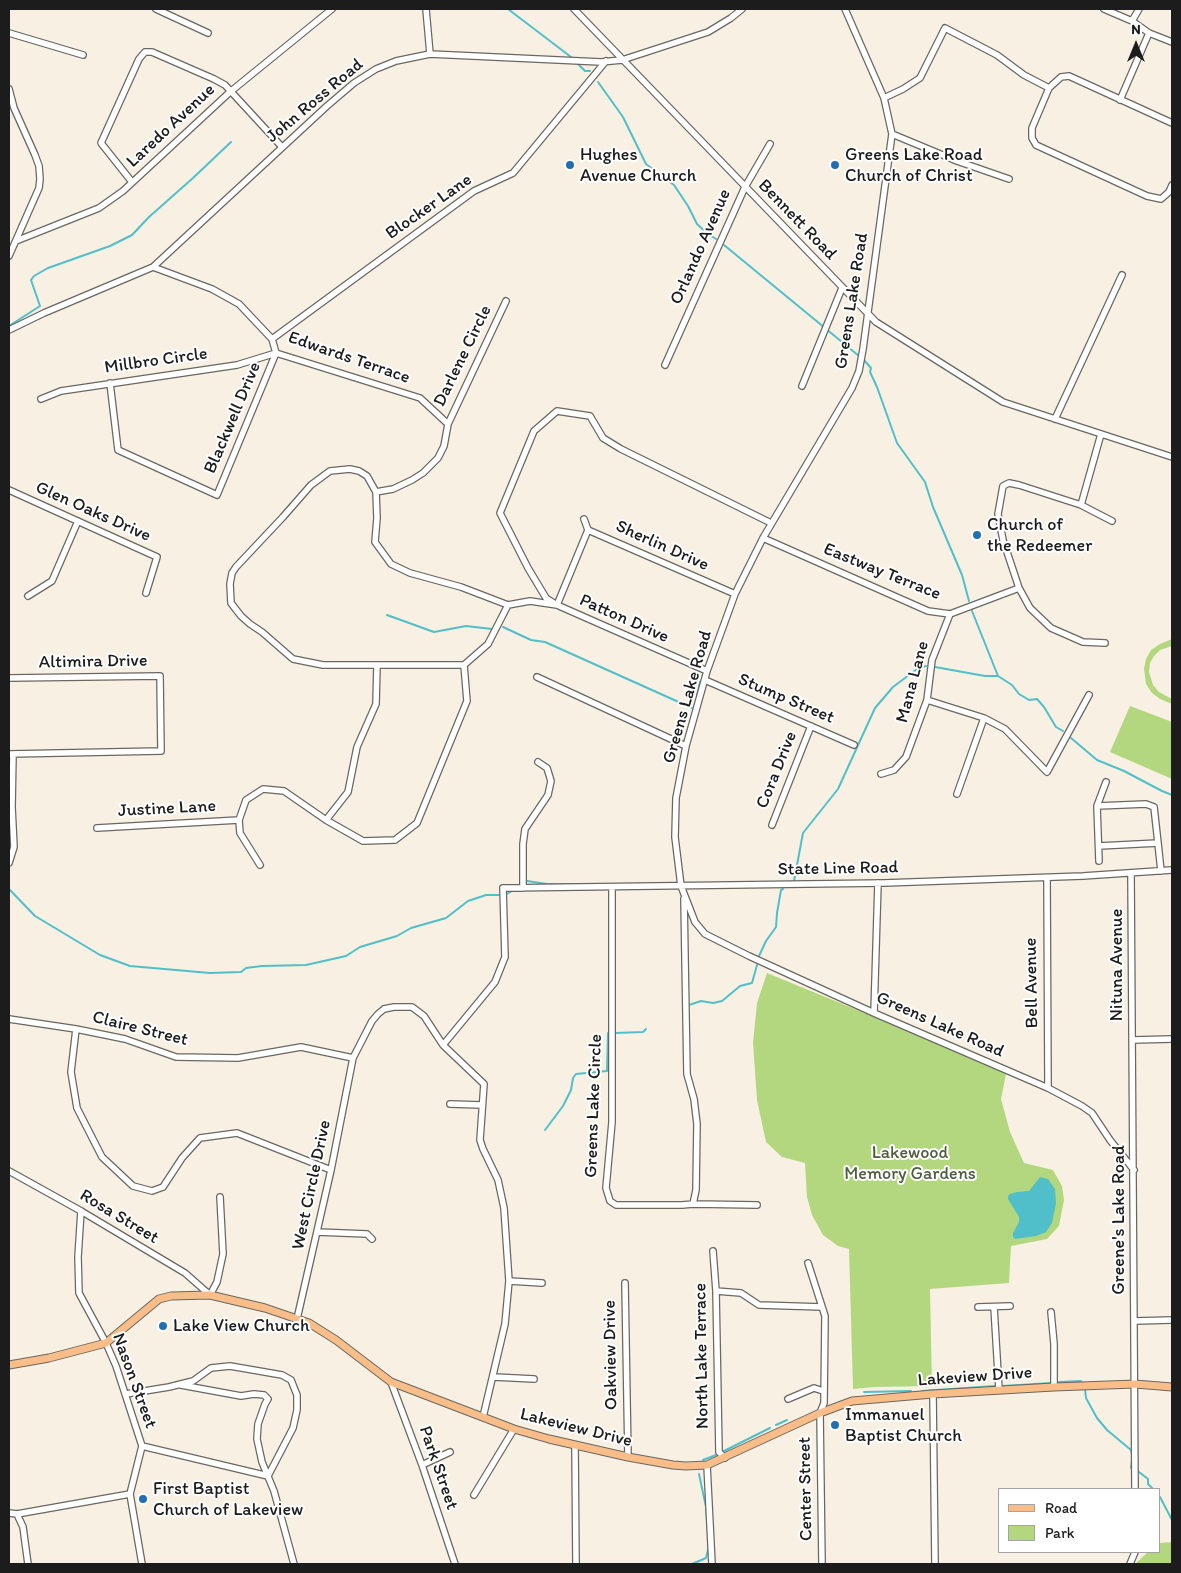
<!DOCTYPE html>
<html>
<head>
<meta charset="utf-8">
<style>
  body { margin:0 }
  #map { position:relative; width:1181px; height:1573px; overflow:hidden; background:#f8f1e3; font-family:Itim,sans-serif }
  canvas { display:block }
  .frame { position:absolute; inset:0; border:10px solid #1c1c1c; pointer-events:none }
  .legend { position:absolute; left:998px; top:1488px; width:162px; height:65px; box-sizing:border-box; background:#fff; border:1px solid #a4a4a4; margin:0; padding:6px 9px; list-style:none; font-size:15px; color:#1c1c1c }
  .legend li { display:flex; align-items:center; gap:10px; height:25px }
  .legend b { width:25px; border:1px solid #a4a4a4 }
  .north { position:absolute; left:1111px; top:20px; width:50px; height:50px; -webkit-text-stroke:4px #fff; paint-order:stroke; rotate:0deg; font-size:14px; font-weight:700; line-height:20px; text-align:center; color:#1c1c1c }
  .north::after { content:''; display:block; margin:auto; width:18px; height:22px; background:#1c1c1c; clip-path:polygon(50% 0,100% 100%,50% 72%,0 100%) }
</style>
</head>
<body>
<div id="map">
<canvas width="1181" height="1573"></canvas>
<div class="frame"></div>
<ul class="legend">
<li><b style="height:6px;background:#f8bd88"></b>Road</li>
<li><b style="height:14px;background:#b3d77f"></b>Park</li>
</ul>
<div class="north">N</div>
</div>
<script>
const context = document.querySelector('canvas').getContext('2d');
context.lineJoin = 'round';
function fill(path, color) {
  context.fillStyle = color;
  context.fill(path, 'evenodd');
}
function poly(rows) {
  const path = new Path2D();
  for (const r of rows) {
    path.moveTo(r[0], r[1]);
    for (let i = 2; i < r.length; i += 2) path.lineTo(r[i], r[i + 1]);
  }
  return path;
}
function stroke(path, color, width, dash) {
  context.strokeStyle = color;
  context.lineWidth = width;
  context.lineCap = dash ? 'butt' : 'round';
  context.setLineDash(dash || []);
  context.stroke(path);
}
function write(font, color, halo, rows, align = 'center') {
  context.font = font + ' Itim,sans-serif';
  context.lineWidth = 4;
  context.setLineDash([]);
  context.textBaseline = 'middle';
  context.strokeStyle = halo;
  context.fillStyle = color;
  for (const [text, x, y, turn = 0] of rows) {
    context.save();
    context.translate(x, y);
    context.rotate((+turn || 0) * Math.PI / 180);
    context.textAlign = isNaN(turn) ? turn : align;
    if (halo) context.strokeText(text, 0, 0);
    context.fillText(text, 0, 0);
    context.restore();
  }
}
const green = poly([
  [1172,639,1172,646,1160,650,1154,656,1150,663,1149,672,1153,685,1159,692,1172,699,1172,704,1160,699,1152,693,1146,684,1144,669,1146,659,1151,650,1160,644],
  [1130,706,1172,722,1172,779,1110,752],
  [767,973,867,1014,1006,1074,1001,1099,1010,1132,1024,1163,1053,1170,1062,1186,1064,1200,1059,1226,1047,1239,1011,1246,1009,1283,930,1289,932,1386,874,1387,853,1389,849,1249,838,1246,823,1235,812,1215,807,1197,805,1163,782,1157,766,1142,757,1100,753,1043,757,1003],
  [1172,1542,1172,1564,1135,1564,1148,1552,1160,1552,1160,1543]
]);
const water = poly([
  [1040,1177,1048,1179,1055,1189,1056,1203,1052,1223,1046,1232,1036,1236,1015,1239,1013,1237,1013,1233,1019,1222,1019,1217,1008,1199,1008,1196,1010,1194,1017,1192,1029,1191]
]);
const stream = poly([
  [508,9,571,57],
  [578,64,585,71,590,71],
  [598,82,623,117,646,164,674,185,688,206,697,224,708,234,716,239],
  [724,245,859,356],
  [9,326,40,306,31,280,34,276,48,268,110,246,132,235,149,217,193,178,231,142],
  [863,359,871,368,870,372,877,387,897,443,925,482,933,507,962,575,969,601],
  [972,611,998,676,1012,685,1019,694,1029,700,1037,699,1044,707,1056,727,1063,731],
  [387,615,434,632,466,626,492,629],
  [503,627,531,640,545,642,692,708],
  [935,667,985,676,998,676],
  [712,680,785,712],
  [697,695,700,682],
  [1071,738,1097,760,1124,771,1162,791,1172,795],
  [527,881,547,884,594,884],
  [794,881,803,833,838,789,875,708,893,687,917,669,926,666],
  [9,889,35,916,100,955,130,966,210,973,241,972,246,968,262,966,306,965,346,956,360,947,397,936,411,928,446,918,468,901,486,895,499,895],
  [505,895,514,890],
  [759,956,766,941,776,927,777,913,781,890,783,889],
  [689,1005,701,1001,713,1003,722,1001,740,986,752,983,757,965],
  [615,1033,643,1032,646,1029],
  [545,1130,563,1106,571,1090,573,1078,576,1074,607,1071,608,1033],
  [1058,1382,1080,1381,1082,1382],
  [1003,1386,1051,1383],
  [1085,1389,1086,1398,1097,1418,1107,1430,1131,1450,1132,1454],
  [922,1391,995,1386],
  [864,1392,911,1391],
  [776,1425,787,1420],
  [724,1451,770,1428],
  [703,1460,716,1455],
  [1131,1468,1132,1461],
  [1139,1472,1148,1479,1148,1484,1153,1489],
  [699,1474,706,1507,708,1534],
  [1160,1497,1172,1520],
  [692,1564,706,1558,709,1546]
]);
const minor = poly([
  [156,9,208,33],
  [426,9,430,54],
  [574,9,876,322,1003,402,1172,457],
  [845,9,884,98,892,134,863,349,859,371,852,388,763,538,735,594,707,671,686,746,676,798,675,837,681,886,695,922,705,934,749,956,874,1013,1048,1088,1082,1106,1092,1113,1110,1140,1134,1170],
  [1104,9,1132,21,1149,33,1172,42],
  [1132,21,1139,9],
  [9,33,83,55],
  [9,89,14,108,35,155,39,166,40,179,39,188,9,256],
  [884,98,903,89,920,78,945,28,997,55,1024,75,1049,88],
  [1120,100,1149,33],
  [1172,123,1069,76,1061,77,1049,88,1032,128,1032,138,1036,145,1147,196,1161,199,1169,192,1172,185],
  [892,134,957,161,1009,179],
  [132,182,101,143,139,59,145,52,152,52,214,79,225,85,282,147],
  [16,241,99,208,123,191,230,92,332,9],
  [153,267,212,289,239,304,272,339,276,353,420,398,448,424],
  [9,330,44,313,153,267,327,106,354,83,376,69,396,61,430,54,601,62,622,60,708,32,731,18,742,9],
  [272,339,474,191,513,173,606,61],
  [665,365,745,187,770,144],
  [110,383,118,450,217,495,276,353],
  [802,386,842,288],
  [41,399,61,391,237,365,276,353],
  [1055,419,1122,275],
  [9,490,157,557,146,593],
  [376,492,393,489,412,480,423,473,438,458,444,446,448,424,506,301],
  [1081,505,1101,434],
  [584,519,588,530,735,594],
  [763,538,928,611,950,614,1019,588],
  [28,596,52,581,78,521],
  [508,605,461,587,410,573,391,564,375,542,377,518,376,492,367,476,359,471,350,469,330,471,311,485,283,517,236,567,232,573,230,584,231,603,241,616,250,624,262,632,293,659,323,665,464,665,488,644,508,605,530,601,557,605],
  [557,605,588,530],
  [1105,643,1083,642,1051,628,1030,608,1019,588,1003,540,998,514,1003,486,1009,483,1019,485,1081,505,1112,521],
  [707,671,557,605,546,598,528,568,500,513,534,431,557,411,590,416,603,438,621,449,771,523],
  [537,677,686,746],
  [9,678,160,676,161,751,9,754],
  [705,680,854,745],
  [927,700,984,718,1005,729,1047,772,1089,695],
  [881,774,894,770,906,757,927,700,932,660,950,614],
  [957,794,984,718],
  [1097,806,1146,804,1154,807,1158,843,1099,846],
  [326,820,348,792,357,747,376,704,377,665],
  [772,825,811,726],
  [97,828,239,820],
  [1158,843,1161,871],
  [1099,861,1097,806,1106,782],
  [9,863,14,847,12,807,13,754],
  [260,865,240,833,239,820,246,800,263,789,284,791,326,820,363,841,395,840,417,823,467,701,464,665],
  [1131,873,1135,1489],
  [1047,878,1048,1088],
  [612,887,612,1122,606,1188,610,1201,616,1205,682,1205,693,1204,757,1205],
  [523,888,523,844,525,829,548,795,551,781,547,768,538,762],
  [684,899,687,1074,694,1099,697,1124,696,1190,693,1204],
  [874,1013,878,883],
  [9,1019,76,1029,125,1039,176,1057,238,1058,301,1047,353,1058],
  [76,1029,71,1072,77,1108,102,1157,133,1186,152,1191,163,1187,182,1158,200,1138,237,1133,331,1170],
  [1132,1040,1172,1039],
  [443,1045,495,982,505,957,503,888,884,883,1083,876,1172,870],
  [450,1104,482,1105],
  [9,1171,81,1211,185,1273,210,1295,217,1282,223,1254,220,1197],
  [81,1211,78,1257,79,1293,106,1343,116,1366,142,1446,130,1494,142,1564],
  [317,1232,367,1234,372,1239],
  [713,1251,716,1291,719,1452,725,1458],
  [808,1263,825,1316,824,1403,820,1413,822,1564],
  [509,1281,542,1283],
  [625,1283,628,1457],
  [716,1291,741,1293,759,1305,822,1307],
  [978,1307,1010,1306],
  [994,1307,999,1390],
  [1051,1312,1054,1344,1054,1387],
  [297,1319,331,1170,353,1058,372,1021,378,1014,384,1009,394,1007,412,1007,424,1016,443,1045,484,1084,480,1140,483,1149,498,1180,504,1208,509,1281,505,1324,483,1417],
  [1135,1321,1172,1320],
  [494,1377,534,1379],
  [391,1382,422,1465,455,1564],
  [181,1385,241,1396,254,1394,264,1395,268,1399,265,1404,258,1424,257,1439,262,1462,274,1491,294,1564],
  [126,1394,169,1387,193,1381,211,1368,230,1366,282,1375,291,1380,297,1395,297,1410,293,1428,268,1476],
  [933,1394,935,1564],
  [788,1399,814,1388,823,1391],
  [575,1445,576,1564],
  [142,1446,268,1476],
  [422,1465,450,1452],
  [707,1465,712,1564],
  [474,1495,514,1429],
  [9,1513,17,1514,130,1494],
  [17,1514,23,1527,28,1564],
  [1130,1564,1135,1552]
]);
const major = poly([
  [9,1365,49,1358,106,1343,159,1299,171,1296,210,1295,265,1308,309,1323,336,1340,391,1382,514,1429,549,1439,628,1457,673,1465,686,1466,707,1465,820,1413,852,1401,933,1394,1054,1387,1135,1384,1172,1387]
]);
const markers = [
  [570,165,5,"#1f6fb2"],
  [835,165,5,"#1f6fb2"],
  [977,535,5,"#1f6fb2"],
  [163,1326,5,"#1f6fb2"],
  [835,1425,5,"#1f6fb2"],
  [143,1499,5,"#1f6fb2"]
];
const streetNames = [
  ["John Ross Road",315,101,-40],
  ["Laredo Avenue",171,126,-43],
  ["Blocker Lane",429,207,-35],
  ["Bennett Road",797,220,46],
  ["Orlando Avenue",701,247,-66],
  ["Greens Lake Road",852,301,-81],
  ["Darlene Circle",463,356,-64],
  ["Edwards Terrace",349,358,19],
  ["Millbro Circle",156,361,-8],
  ["Blackwell Drive",233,418,-67],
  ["Glen Oaks Drive",93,512,24],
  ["Sherlin Drive",662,546,24],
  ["Eastway Terrace",882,572,22],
  ["Patton Drive",624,619,24],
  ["Altimira Drive",93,662,-1],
  ["Mana Lane",913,682,-75],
  ["Greens Lake Road",688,697,-74],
  ["Stump Street",786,699,23],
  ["Cora Drive",777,770,-68],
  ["Justine Lane",167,809,-3],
  ["State Line Road",838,869,-1],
  ["Nituna Avenue",1117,965,-90],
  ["Bell Avenue",1032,983,-91],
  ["Greens Lake Road",940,1025,24],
  ["Claire Street",140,1029,14],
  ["Greens Lake Circle",594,1106,-88],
  ["West Circle Drive",312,1185,-78],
  ["Rosa Street",119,1217,31],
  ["Greene's Lake Road",1119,1220,-90],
  ["Oakview Drive",611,1355,-91],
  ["North Lake Terrace",702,1356,-91],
  ["Lakeview Drive",975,1377,-4],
  ["Nason Street",134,1381,70],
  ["Lakeview Drive",576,1428,14],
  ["Park Street",438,1468,71],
  ["Center Street",806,1489,-91]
];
const poiNames = [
  ["Hughes",580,155],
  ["Avenue Church",580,176],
  ["Greens Lake Road",845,155],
  ["Church of Christ",845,176],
  ["Church of",987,525],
  ["the Redeemer",987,546],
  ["Lake View Church",173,1326],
  ["Immanuel",845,1415],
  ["Baptist Church",845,1436],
  ["First Baptist",153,1489],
  ["Church of Lakeview",153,1510]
];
const parkNames = [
  ["Lakewood",910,1153],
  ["Memory Gardens",910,1174]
];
fill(green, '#b3d77f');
fill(water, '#51bfc9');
stroke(stream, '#51bfc9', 2);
stroke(minor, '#696762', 8);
stroke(major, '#696762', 9);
stroke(minor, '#fff', 5.5);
stroke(major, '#f8bd88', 7);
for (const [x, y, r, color] of markers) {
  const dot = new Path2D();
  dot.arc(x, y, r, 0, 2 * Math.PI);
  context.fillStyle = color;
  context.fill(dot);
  stroke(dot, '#fff', 2);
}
write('18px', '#1c1c1c', '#fff', streetNames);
write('18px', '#1c1c1c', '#fff', poiNames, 'left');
write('18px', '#515d3f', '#fff', parkNames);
</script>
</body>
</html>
